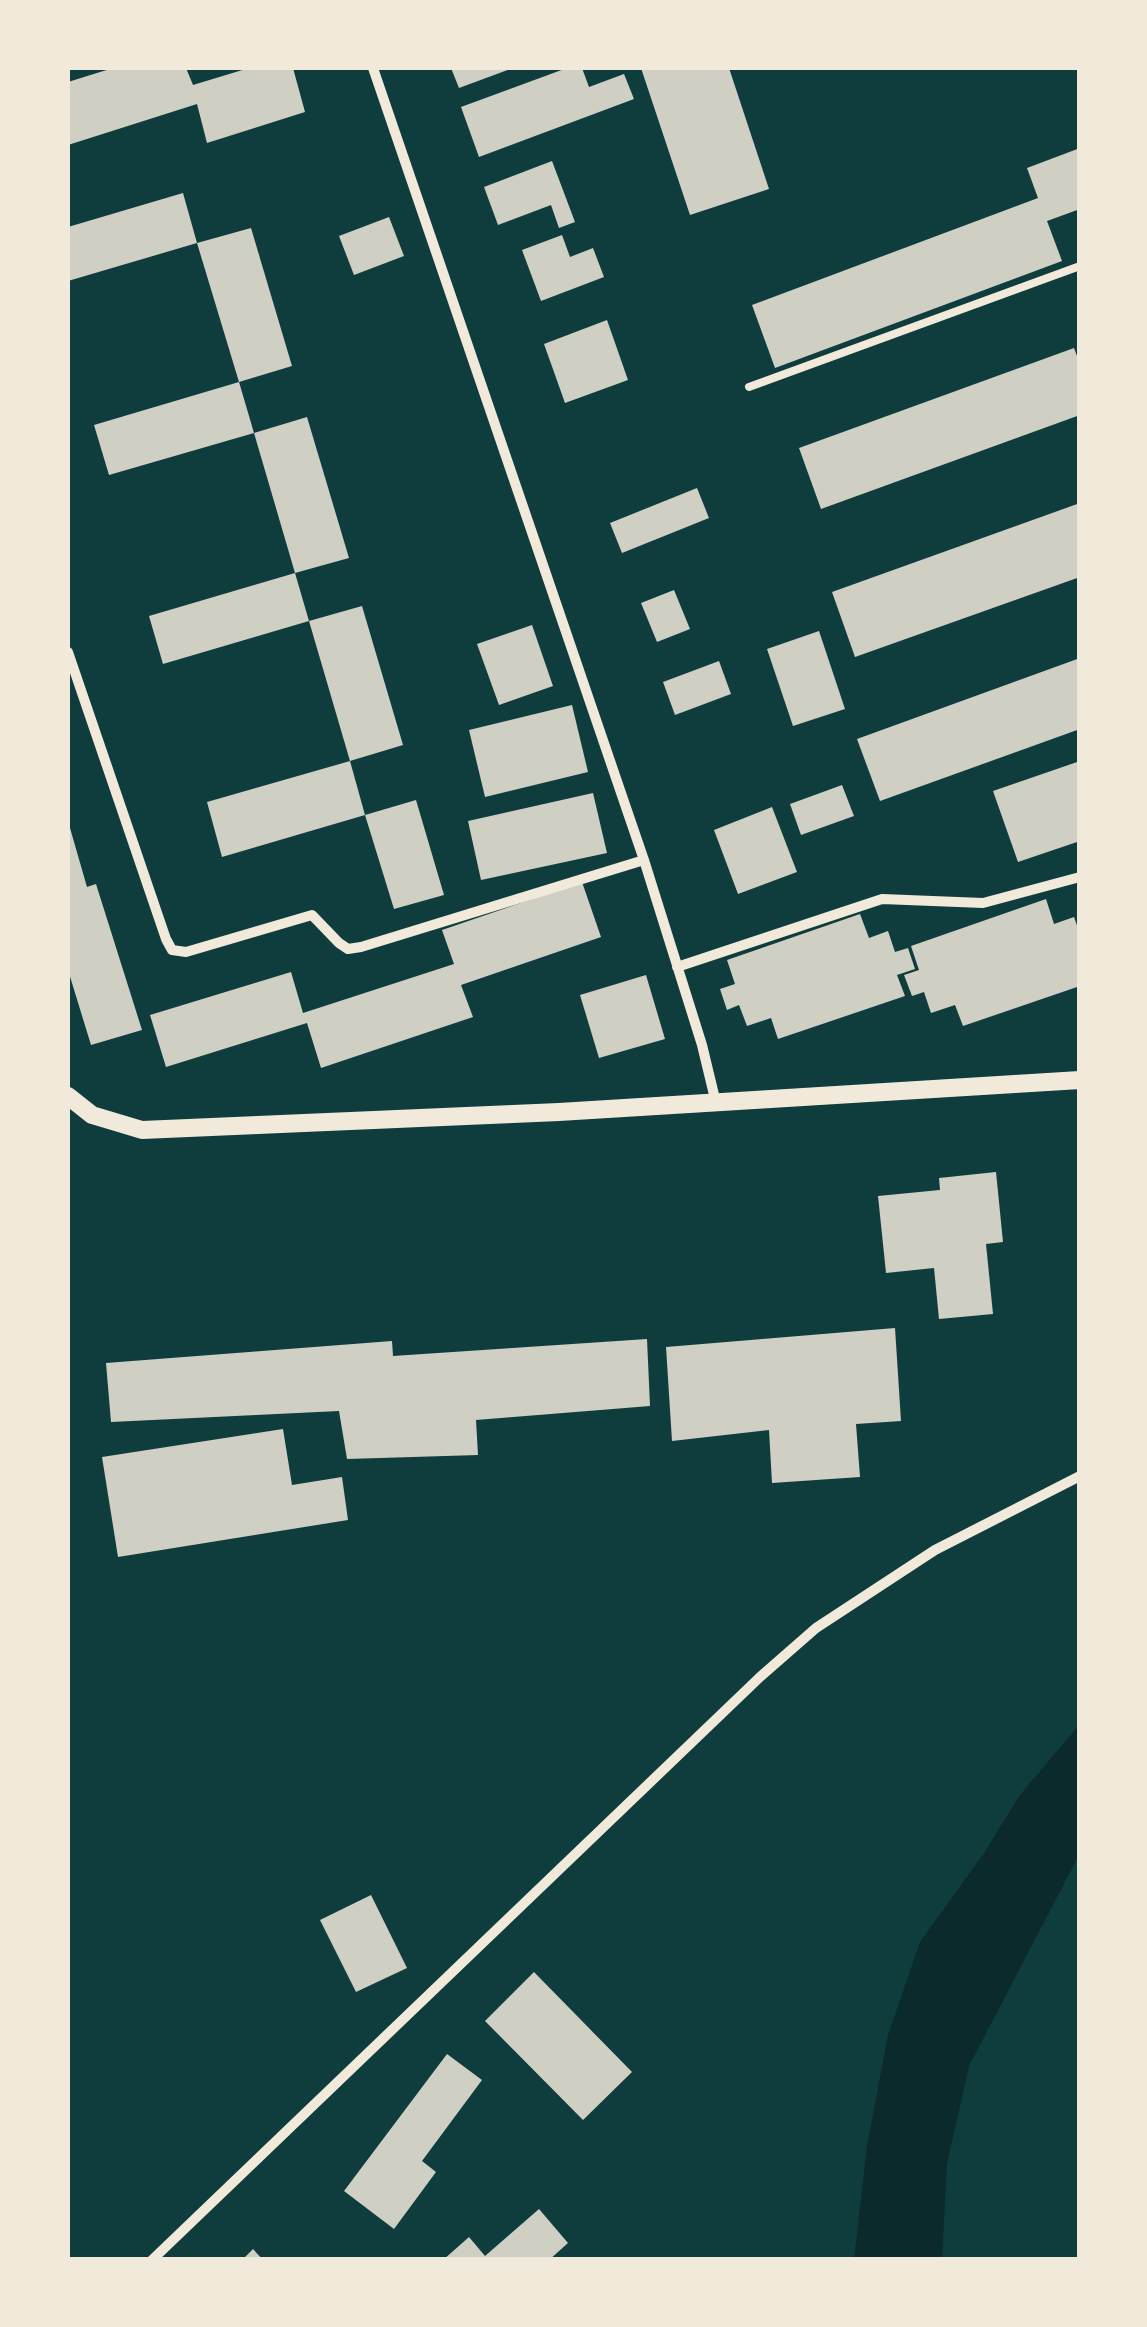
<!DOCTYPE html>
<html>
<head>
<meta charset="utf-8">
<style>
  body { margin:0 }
  #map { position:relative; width:1147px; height:2327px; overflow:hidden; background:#0f3d3e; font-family:"DejaVu Sans",sans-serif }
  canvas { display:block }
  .frame { position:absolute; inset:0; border:70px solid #f1e9da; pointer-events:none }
</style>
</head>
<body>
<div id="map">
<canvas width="1147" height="2327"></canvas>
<div class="frame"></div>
</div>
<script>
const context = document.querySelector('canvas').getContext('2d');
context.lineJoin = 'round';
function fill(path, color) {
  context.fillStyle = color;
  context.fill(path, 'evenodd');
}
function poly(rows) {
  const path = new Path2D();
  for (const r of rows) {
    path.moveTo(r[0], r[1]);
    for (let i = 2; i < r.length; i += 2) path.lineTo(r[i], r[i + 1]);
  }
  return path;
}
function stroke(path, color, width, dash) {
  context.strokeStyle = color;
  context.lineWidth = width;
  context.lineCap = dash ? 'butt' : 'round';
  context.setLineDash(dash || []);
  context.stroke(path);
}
const water = poly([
  [1079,1725,1079,1855,969,2066,947,2164,942,2259,854,2259,867,2146,888,2035,920,1942,984,1853,1020,1795]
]);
const building = poly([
  [113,68,186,68,193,85,249,68,293,68,305,112,207,143,197,104,68,145,68,82],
  [451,68,513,68,459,88],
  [567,68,582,68,589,87,624,74,634,99,479,157,461,107],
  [641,68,729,68,769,189,690,215],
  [1080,148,1080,209,1047,221,1062,261,775,368,752,305,1038,198,1027,168],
  [552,161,575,222,559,228,551,205,498,225,484,187],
  [183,193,197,243,251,228,292,366,239,382,254,433,109,475,94,425,239,382,197,243,68,281,68,227],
  [389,217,404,256,354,275,339,236],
  [562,235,570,257,593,248,604,277,541,301,522,250],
  [607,320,628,380,565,403,544,344],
  [1074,348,1080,364,1080,415,821,509,799,448],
  [307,417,349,558,295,573,254,433],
  [697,488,709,518,622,553,610,523],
  [1080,503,1080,577,855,657,832,592],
  [295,573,309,621,163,664,149,616],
  [674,590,690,629,657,642,641,603],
  [362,606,403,745,350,761,309,621],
  [532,625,553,686,499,705,477,644],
  [819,631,845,709,793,726,767,649],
  [1080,658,1080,729,880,801,857,739],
  [719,661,731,694,675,715,663,682],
  [572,705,588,772,485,797,469,730],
  [350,761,365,815,222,857,207,802],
  [1080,761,1080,841,1018,862,993,791],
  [842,785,854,816,801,835,790,804],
  [593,793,607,853,481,880,468,821],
  [416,800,444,895,394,909,365,815],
  [772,807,797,872,738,894,714,830],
  [68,821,87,887,96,884,142,1030,91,1045,68,970],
  [582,882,601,937,461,985,473,1017,321,1068,307,1023,166,1067,150,1015,291,972,303,1013,454,964,442,930],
  [1046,899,1054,924,1074,917,1080,934,1080,986,963,1026,955,1005,931,1013,924,992,912,996,904,975,919,970,911,946],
  [860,914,869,938,888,931,895,952,908,948,915,969,897,975,905,996,778,1039,771,1018,747,1026,739,1005,727,1010,720,989,735,984,727,960],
  [646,975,665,1039,599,1058,580,995],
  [996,1172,1003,1242,986,1244,993,1314,939,1319,934,1268,886,1273,878,1196,940,1190,939,1178],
  [895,1328,901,1421,856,1424,860,1477,772,1483,769,1430,672,1441,666,1347],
  [647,1339,650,1406,476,1420,478,1455,347,1459,339,1411,111,1422,106,1363,392,1341,393,1356],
  [283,1429,292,1485,342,1477,348,1520,118,1557,102,1457],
  [371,1895,407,1968,356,1992,320,1920],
  [534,1972,632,2072,583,2120,485,2021],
  [447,2054,482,2080,422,2161,436,2172,394,2229,344,2191],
  [539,2209,568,2243,549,2260,443,2260,469,2237,485,2256],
  [253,2249,263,2260,242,2260]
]);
const service = poly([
  [749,387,1080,266]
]);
const minor = poly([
  [373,68,644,860,702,1045,716,1103],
  [68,652,166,939,172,950,186,952,312,915,339,943,348,949,361,947,644,860],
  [677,967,882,899,983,903,1080,877],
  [152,2260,760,1677,816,1628,935,1550,1080,1476]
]);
const tertiary = poly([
  [68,1096,92,1115,142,1130,559,1112,1080,1080]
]);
fill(water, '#0a2a2b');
fill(building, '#cfcfc3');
stroke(service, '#f1e9da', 8);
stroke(minor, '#f1e9da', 10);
stroke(tertiary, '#f1e9da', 18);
</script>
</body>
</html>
